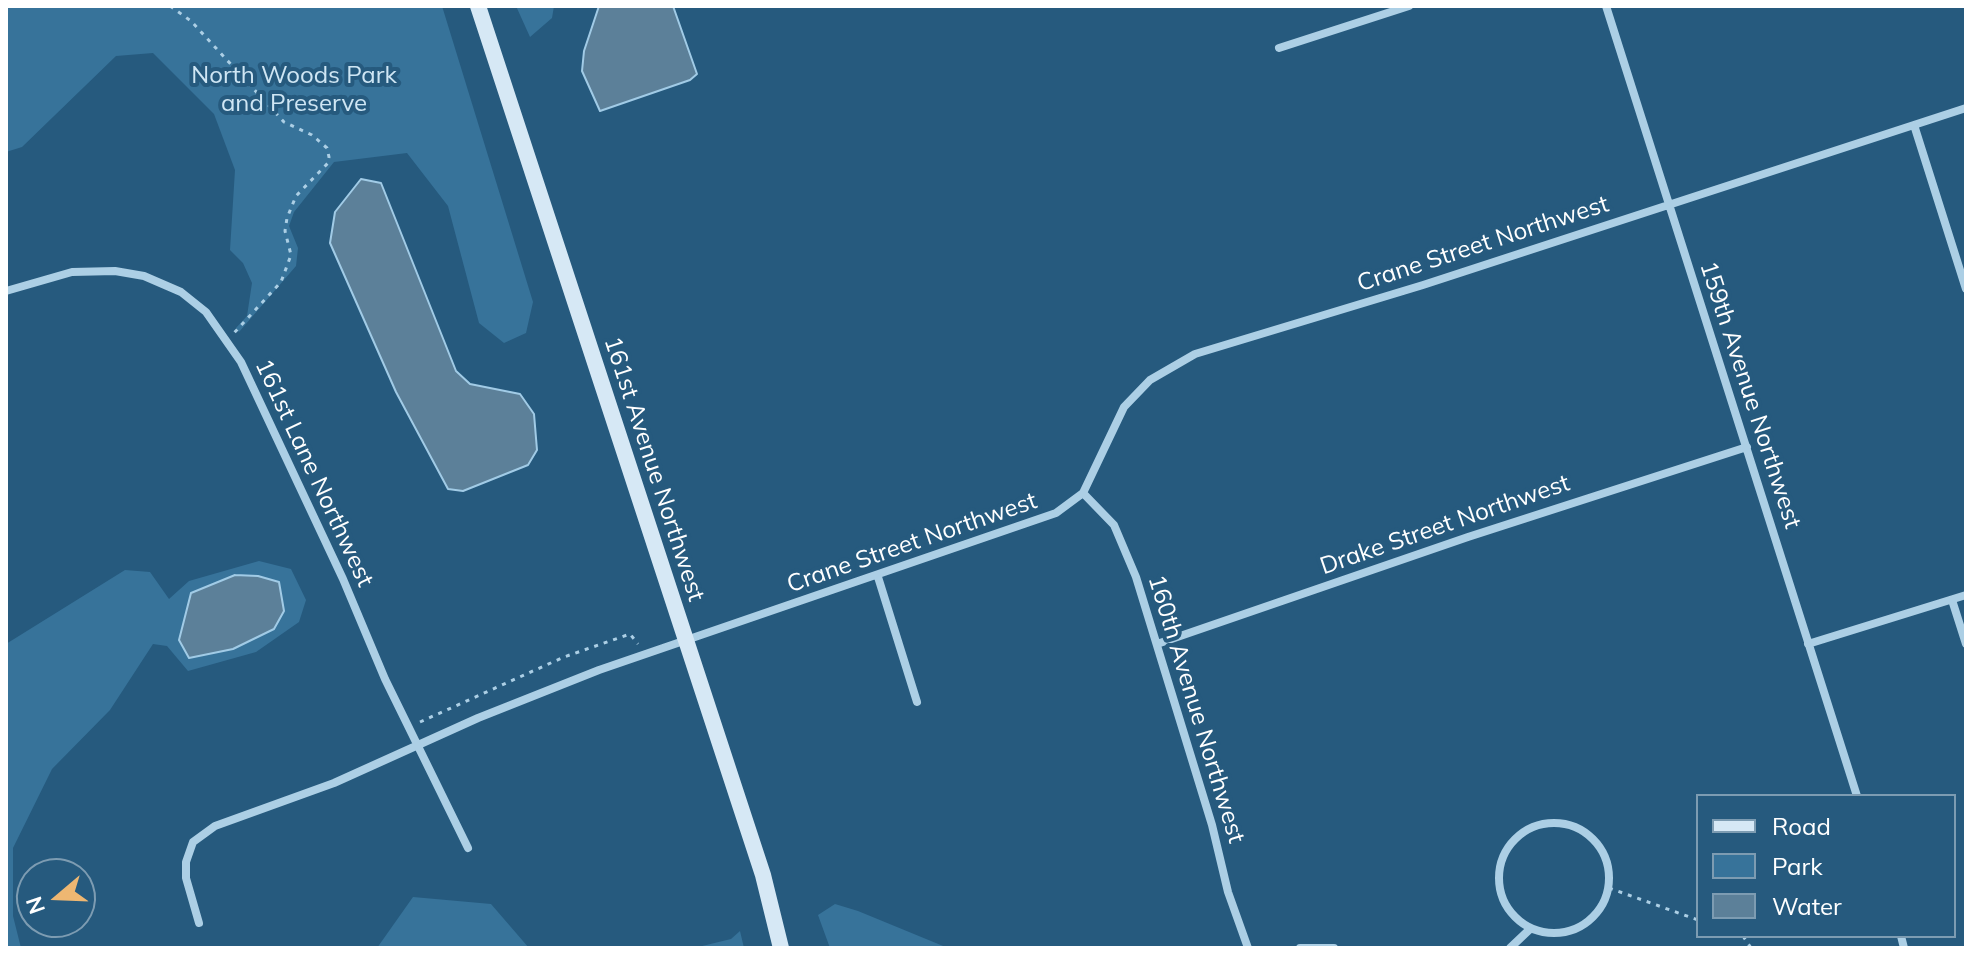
<!DOCTYPE html>
<html>
<head>
<meta charset="utf-8">
<style>
  body { margin:0 }
  #map { position:relative; width:1972px; height:954px; overflow:hidden; background:#265a7e; font-family:Mulish,sans-serif }
  canvas { display:block }
  .frame { position:absolute; inset:0; border:8px solid #fff; pointer-events:none }
  .legend { position:absolute; left:1696px; top:794px; width:260px; height:144px; box-sizing:border-box; background:#265a7e; border:2px solid #7d9cb2; margin:0; padding:10px 14px; list-style:none; font-size:24px; color:#fff }
  .legend li { display:flex; align-items:center; gap:16px; height:40px }
  .legend b { width:40px; border:2px solid #7d9cb2 }
  .north { position:absolute; left:16px; top:858px; width:80px; height:80px; box-sizing:border-box; background:#265a7e; border:2px solid #7d9cb2; border-radius:50%; rotate:251deg; font-size:22px; font-weight:700; line-height:32px; text-align:center; color:#fff }
  .north::after { content:''; display:block; margin:auto; width:28px; height:36px; background:#eeb772; clip-path:polygon(50% 0,100% 100%,50% 72%,0 100%) }
</style>
</head>
<body>
<div id="map">
<canvas width="1972" height="954"></canvas>
<div class="frame"></div>
<ul class="legend">
<li><b style="height:10px;background:#d6e8f5"></b>Road</li>
<li><b style="height:22px;background:#37739a"></b>Park</li>
<li><b style="height:22px;background:#5c8099"></b>Water</li>
</ul>
<div class="north">N</div>
</div>
<script>
const context = document.querySelector('canvas').getContext('2d');
context.lineJoin = 'round';
function fill(path, color) {
  context.fillStyle = color;
  context.fill(path, 'evenodd');
}
function poly(rows) {
  const path = new Path2D();
  for (const r of rows) {
    if (r.length === 3) {
      path.moveTo(r[0] + r[2], r[1]);
      path.arc(r[0], r[1], r[2], 0, 2 * Math.PI);
      continue;
    }
    path.moveTo(r[0], r[1]);
    for (let i = 2; i < r.length; i += 2) path.lineTo(r[i], r[i + 1]);
  }
  return path;
}
function stroke(path, color, width, dash) {
  context.strokeStyle = color;
  context.lineWidth = width;
  context.lineCap = dash ? 'butt' : 'round';
  context.setLineDash(dash || []);
  context.stroke(path);
}
function write(font, color, halo, rows, align = 'center') {
  context.font = font + ' Mulish,sans-serif';
  context.lineWidth = 8;
  context.setLineDash([]);
  context.textBaseline = 'middle';
  context.strokeStyle = halo;
  context.fillStyle = color;
  for (const [text, x, y, turn = 0] of rows) {
    context.save();
    context.translate(x, y);
    context.rotate((+turn || 0) * Math.PI / 180);
    context.textAlign = isNaN(turn) ? turn : align;
    if (halo) context.strokeText(text, 0, 0);
    context.fillText(text, 0, 0);
    context.restore();
  }
}
const green = poly([
  [6,6,442,6,533,302,526,333,504,343,479,323,448,206,407,153,334,162,294,212,289,226,298,248,296,266,239,332,236,328,247,316,252,283,243,263,230,250,235,170,214,114,153,53,116,56,22,147,6,152],
  [516,6,554,6,552,18,530,37],
  [259,561,291,569,306,600,299,622,256,652,188,671,167,646,153,644,110,710,52,769,13,848,13,916,21,948,6,948,6,644,125,570,150,572,169,599,189,581],
  [413,897,491,904,529,948,377,948],
  [835,904,858,911,948,948,830,948,818,915],
  [740,931,744,948,694,948,731,939]
]);
const water = poly([
  [599,6,673,6,697,74,690,80,600,111,582,71,584,51,599,6],
  [361,179,381,183,456,371,470,384,520,394,534,414,537,450,528,465,463,491,448,489,396,392,330,243,335,212,361,179],
  [235,575,258,576,279,582,284,611,274,629,233,649,189,658,179,640,191,593,235,575]
]);
const path = poly([
  [170,6,191,21,284,122,312,135,327,148,329,157,328,163,296,196,287,218,285,231,291,255,281,282,234,333],
  [420,722,564,657,630,634,638,644],
  [1609,888,1698,920],
  [1743,936,1751,948]
]);
const street = poly([
  [1606,6,1857,796],
  [1279,48,1409,6],
  [1914,125,1966,289],
  [6,291,72,272,115,271,144,276,181,292,206,312,241,362,343,579,385,679,468,848],
  [1083,493,1114,525,1136,577,1212,825,1228,892,1248,948],
  [878,577,917,702],
  [1952,600,1966,644],
  [1157,644,1468,537,1747,447],
  [1808,644,1966,595],
  [1554,878,55],
  [199,923,186,878,186,862,193,842,215,826,334,783,478,718,599,670,1056,513,1083,493,1124,407,1150,380,1195,354,1423,285,1966,108],
  [1901,936,1904,948],
  [1300,948,1334,948],
  [1510,948,1529,930]
]);
const secondary = poly([
  [478,6,763,875,781,948]
]);
const parkNames = [
  ["North Woods Park",294,76],
  ["and Preserve",294,104]
];
const streetNames = [
  ["Crane Street Northwest",1483,244,-18],
  ["159th Avenue Northwest",1750,395,72],
  ["161st Avenue Northwest",654,469,72],
  ["161st Lane Northwest",314,473,65],
  ["Drake Street Northwest",1445,525,-19],
  ["Crane Street Northwest",912,543,-19],
  ["160th Avenue Northwest",1196,709,73]
];
fill(green, '#37739a');
fill(water, '#5c8099');
stroke(water, '#a1cbe6', 2);
stroke(path, '#accfe5', 3, [4, 6]);
stroke(street, '#accfe5', 8);
stroke(secondary, '#d6e8f5', 16);
write('24px', '#cfe6f4', '#265a7e', parkNames);
write('24px', '#fff', '#265a7e', streetNames);
</script>
</body>
</html>
